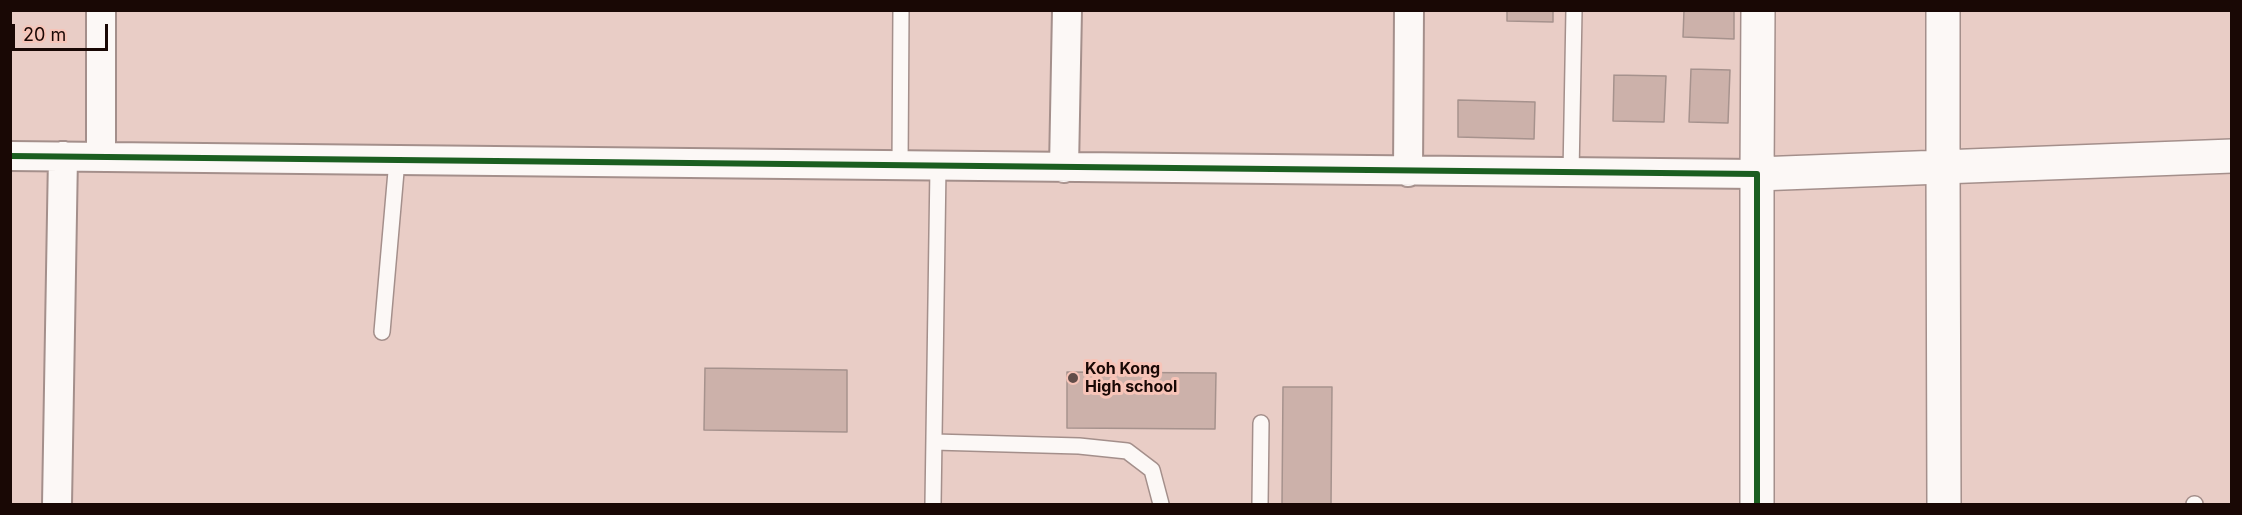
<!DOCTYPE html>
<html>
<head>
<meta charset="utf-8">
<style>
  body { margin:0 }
  #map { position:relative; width:2242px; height:515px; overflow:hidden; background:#e9cdc6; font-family:Inter,sans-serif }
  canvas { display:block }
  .frame { position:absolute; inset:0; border:12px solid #190805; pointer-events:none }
  .scale { position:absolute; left:12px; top:24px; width:96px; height:27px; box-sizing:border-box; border:3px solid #190805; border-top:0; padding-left:8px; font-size:18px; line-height:21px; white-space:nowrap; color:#190805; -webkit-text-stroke:4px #f7c4b8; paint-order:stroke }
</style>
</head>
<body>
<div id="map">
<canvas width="2242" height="515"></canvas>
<div class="frame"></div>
<div class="scale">20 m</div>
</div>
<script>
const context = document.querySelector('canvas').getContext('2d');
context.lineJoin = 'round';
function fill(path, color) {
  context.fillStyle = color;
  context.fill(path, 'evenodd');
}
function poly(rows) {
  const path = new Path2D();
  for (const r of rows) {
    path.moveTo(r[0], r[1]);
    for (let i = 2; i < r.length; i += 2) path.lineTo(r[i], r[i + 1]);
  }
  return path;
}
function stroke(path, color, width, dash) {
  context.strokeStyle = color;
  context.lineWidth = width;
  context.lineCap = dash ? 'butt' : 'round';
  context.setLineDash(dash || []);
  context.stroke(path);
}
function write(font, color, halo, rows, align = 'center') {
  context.font = font + ' Inter,sans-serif';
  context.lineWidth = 6;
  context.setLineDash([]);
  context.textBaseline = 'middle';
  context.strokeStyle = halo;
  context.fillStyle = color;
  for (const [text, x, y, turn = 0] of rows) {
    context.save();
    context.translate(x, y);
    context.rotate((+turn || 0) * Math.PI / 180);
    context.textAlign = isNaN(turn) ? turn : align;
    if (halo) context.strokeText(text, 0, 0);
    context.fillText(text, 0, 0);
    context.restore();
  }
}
const building = poly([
  [1507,10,1553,10,1553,22,1507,21,1507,10],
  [1684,10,1734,10,1734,39,1683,37,1684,10],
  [1691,69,1730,70,1728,123,1689,122,1691,69],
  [1614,75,1666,76,1664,122,1613,121,1614,75],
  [1458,100,1535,102,1534,139,1458,137,1458,100],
  [705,368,847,370,847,432,704,430,705,368],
  [1067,372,1216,373,1215,429,1067,428,1067,372],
  [1283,387,1332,387,1331,504,1282,504,1283,387]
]);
const service = poly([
  [900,166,901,10],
  [1571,174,1574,10],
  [382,332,397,160],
  [934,442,1079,446,1127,451,1152,470,1161,504],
  [933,504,938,167],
  [1260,504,1261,423],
  [2194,504,2195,504]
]);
const minor = poly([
  [101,10,101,157],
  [10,156,1757,174],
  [1064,168,1067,10],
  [1408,172,1409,10],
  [57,504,63,156]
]);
const tertiary = poly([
  [1943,166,1944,504],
  [1757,174,1757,504]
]);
const secondary = poly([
  [1758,10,1757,174,2232,156],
  [1943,10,1943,166]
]);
const cycleway = poly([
  [10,156,1757,174,1757,504]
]);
const markers = [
  [1073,378,6,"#624d49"]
];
const poiNames = [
  ["Koh Kong",1085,369],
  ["High school",1085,387]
];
fill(building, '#ccb1aa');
stroke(building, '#a6928d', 1.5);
stroke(service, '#a48f8b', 18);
stroke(minor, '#a48f8b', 32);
stroke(tertiary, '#a48f8b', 36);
stroke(secondary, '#a48f8b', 36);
stroke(service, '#fcf8f6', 15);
stroke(minor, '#fcf8f6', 28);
stroke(tertiary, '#fcf8f6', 33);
stroke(secondary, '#fcf8f6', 33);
stroke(cycleway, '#1b5e20', 6);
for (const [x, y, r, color] of markers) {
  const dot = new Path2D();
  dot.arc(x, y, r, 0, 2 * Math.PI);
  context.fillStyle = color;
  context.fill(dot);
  stroke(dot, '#f7c4b8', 2);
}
write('bold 16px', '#190805', '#f7c4b8', poiNames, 'left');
</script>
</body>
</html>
